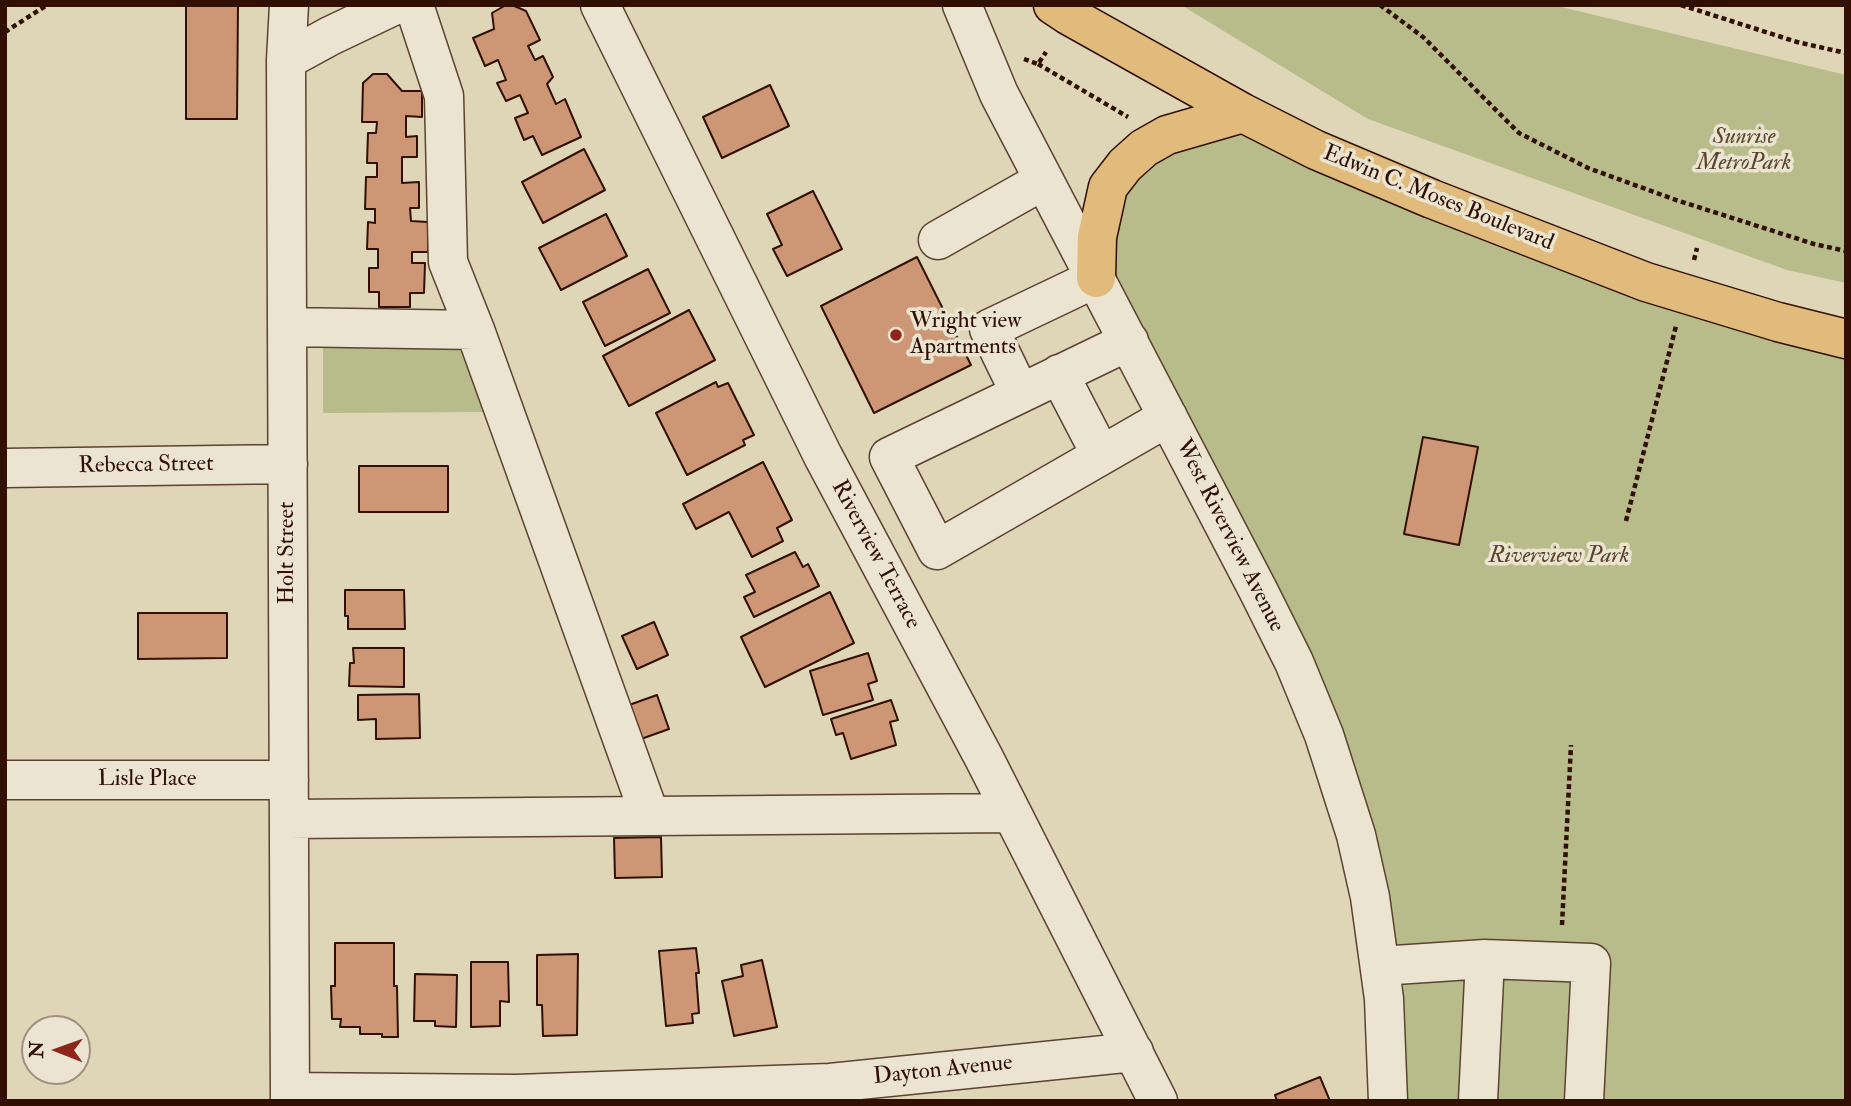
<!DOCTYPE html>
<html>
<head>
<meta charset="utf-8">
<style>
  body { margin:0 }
  #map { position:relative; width:1851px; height:1106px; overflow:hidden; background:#dfd6b7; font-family:"IM FELL Double Pica",serif }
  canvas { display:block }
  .frame { position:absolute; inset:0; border:7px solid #311003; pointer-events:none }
  .north { position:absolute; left:21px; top:1015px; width:70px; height:70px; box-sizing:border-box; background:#eae4d0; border:2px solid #a08f7e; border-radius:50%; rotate:271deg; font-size:19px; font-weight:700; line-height:28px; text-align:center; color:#311003 }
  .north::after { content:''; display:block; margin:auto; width:24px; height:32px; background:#8f2418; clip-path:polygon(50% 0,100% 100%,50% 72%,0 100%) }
</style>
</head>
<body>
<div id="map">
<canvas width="1851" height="1106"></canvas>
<div class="frame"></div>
<div class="north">N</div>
</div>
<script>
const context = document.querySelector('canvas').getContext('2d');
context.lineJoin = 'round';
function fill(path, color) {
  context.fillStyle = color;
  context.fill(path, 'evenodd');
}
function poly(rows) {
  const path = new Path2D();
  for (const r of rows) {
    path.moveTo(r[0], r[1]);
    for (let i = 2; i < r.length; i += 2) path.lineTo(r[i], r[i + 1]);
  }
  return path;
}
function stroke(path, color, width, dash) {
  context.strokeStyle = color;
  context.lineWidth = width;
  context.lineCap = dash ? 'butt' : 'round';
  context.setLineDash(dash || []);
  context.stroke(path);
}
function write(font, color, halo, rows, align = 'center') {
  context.font = font + ' "IM FELL Double Pica",serif';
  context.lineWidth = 7;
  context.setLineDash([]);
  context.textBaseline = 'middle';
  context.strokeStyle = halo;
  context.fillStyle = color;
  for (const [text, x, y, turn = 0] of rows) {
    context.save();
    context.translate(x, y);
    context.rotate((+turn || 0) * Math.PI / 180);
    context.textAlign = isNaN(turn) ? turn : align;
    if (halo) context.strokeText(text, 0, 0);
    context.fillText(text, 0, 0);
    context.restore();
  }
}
const green = poly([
  [1181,5,1553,5,1846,75,1846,283,1787,270,1368,119],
  [1243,113,1846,339,1846,1101,1388,1101,1356,835,1097,237,1108,187],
  [469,341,493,412,323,413,323,342]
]);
const building = poly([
  [186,5,238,5,237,119,186,119,186,5],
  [506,5,512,5,526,11,540,40,528,46,535,60,543,56,553,77,547,84,556,104,565,99,581,137,542,155,533,136,524,140,515,118,528,113,520,95,506,101,497,83,506,80,498,60,485,66,473,38,494,29,492,13,506,5],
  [373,74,387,74,402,91,422,91,422,117,406,116,406,137,417,136,417,157,402,157,402,183,419,182,419,208,410,208,411,221,428,222,428,252,412,252,412,263,425,263,424,293,410,293,410,307,379,307,379,292,369,292,369,268,378,268,378,249,367,249,368,222,375,223,375,209,365,209,366,177,377,177,377,163,367,163,368,133,376,133,377,122,362,122,363,83,373,74],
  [770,85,789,126,722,158,703,117,770,85],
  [584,149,605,190,543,223,522,182,584,149],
  [813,191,842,249,787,276,773,249,782,245,767,214,813,191],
  [606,214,627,256,561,290,539,248,606,214],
  [917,257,971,365,874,413,821,306,917,257],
  [648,269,670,313,605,346,583,302,648,269],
  [689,310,715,360,629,406,603,356,689,310],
  [716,382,718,387,728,383,754,435,743,440,745,445,687,475,656,413,716,382],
  [1423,437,1478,447,1459,545,1404,534,1423,437],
  [763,462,792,520,777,528,783,541,752,557,729,512,696,529,683,504,763,462],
  [359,466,448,466,448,512,359,512,359,466],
  [795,552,803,567,808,564,819,586,754,617,744,597,755,592,746,575,795,552],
  [345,590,404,590,405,629,348,629,348,616,345,616,345,590],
  [830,592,854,643,765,687,741,637,830,592],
  [138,613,227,613,227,658,138,659,138,613],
  [654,622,668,655,637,669,622,636,654,622],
  [353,648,404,648,404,687,349,686,350,663,354,663,353,648],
  [868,653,877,681,868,684,873,700,823,715,810,671,868,653],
  [419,694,420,738,376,739,376,719,358,720,358,695,419,694],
  [657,695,669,729,641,739,629,705,657,695],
  [891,700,898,720,890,722,896,745,851,759,843,733,836,735,831,719,891,700],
  [661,837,662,877,615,878,614,838,661,837],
  [335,943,394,943,394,986,397,986,398,1037,382,1037,382,1034,360,1034,360,1027,340,1027,341,1019,332,1019,331,986,335,986,335,943],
  [696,948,699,973,696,973,699,1013,692,1014,693,1023,666,1026,659,951,696,948],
  [578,954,577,1035,543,1036,542,1005,537,1005,537,955,578,954],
  [762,960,777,1027,734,1036,722,981,743,976,741,965,762,960],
  [471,962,508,962,509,1002,500,1001,500,1026,471,1027,471,962],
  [415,974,457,975,456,1027,435,1026,435,1021,414,1021,415,974],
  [1320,1077,1330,1101,1277,1101,1275,1095,1320,1077]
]);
const path = poly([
  [1380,5,1423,37,1519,133,1588,168,1676,200,1814,244,1846,251],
  [1681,5,1797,42,1846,53],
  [5,32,47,5],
  [1024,59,1038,64,1046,52],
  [1038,64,1128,117],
  [1694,260,1697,248],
  [1626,521,1676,326],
  [1562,925,1571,745]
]);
const minor = poly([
  [289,5,286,60,290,1101],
  [414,5,444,96,448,262,475,330,650,816],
  [600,5,823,456,984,758,1158,1101],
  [962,5,999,94,1258,590,1294,662,1324,735,1356,835,1370,897,1384,999,1388,1101],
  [286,60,330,36,395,5],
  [938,240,1044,180],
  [287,327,475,330],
  [1129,341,889,457,937,550,1168,417],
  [1059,374,1101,455],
  [1020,393,989,329,1096,278],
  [5,468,288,464],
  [5,780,289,780],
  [289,819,1012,813],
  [1380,966,1485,959,1591,963,1584,1101],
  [290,1092,516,1094,830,1083,1134,1052],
  [1478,1101,1485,959]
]);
const major = poly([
  [1053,5,1068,15,1243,113,1316,150,1432,199,1646,282,1778,322,1846,339],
  [1096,278,1097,237,1108,187,1125,165,1144,148,1167,135,1243,113]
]);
const markers = [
  [896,335,7,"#8f2418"]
];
const parkNames = [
  ["Sunrise",1744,138],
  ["MetroPark",1744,164],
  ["Riverview Park",1559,557]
];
const streetNames = [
  ["Edwin C. Moses Boulevard",1438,199,22],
  ["Rebecca Street",146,466,-1],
  ["West Riverview Avenue",1229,536,63],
  ["Holt Street",288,553,-90],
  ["Riverview Terrace",875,555,62],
  ["Lisle Place",147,780],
  ["Dayton Avenue",943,1071,-6]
];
const poiNames = [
  ["Wright view",910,322],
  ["Apartments",910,348]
];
fill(green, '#b8bc8a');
fill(building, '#cd9775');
stroke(building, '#311003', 2);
stroke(minor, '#5c4230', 41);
stroke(major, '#311003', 41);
stroke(path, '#311003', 4.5, [5, 3.5]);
stroke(minor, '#eae4d0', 38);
stroke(major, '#e0bb7c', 38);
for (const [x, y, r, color] of markers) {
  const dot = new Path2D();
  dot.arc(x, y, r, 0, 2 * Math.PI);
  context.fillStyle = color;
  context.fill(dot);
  stroke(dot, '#eae4d0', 2.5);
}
write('italic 23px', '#5a442c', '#eae4d0', parkNames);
write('23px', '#311003', '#eae4d0', streetNames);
write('23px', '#311003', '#eae4d0', poiNames, 'left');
</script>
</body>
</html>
